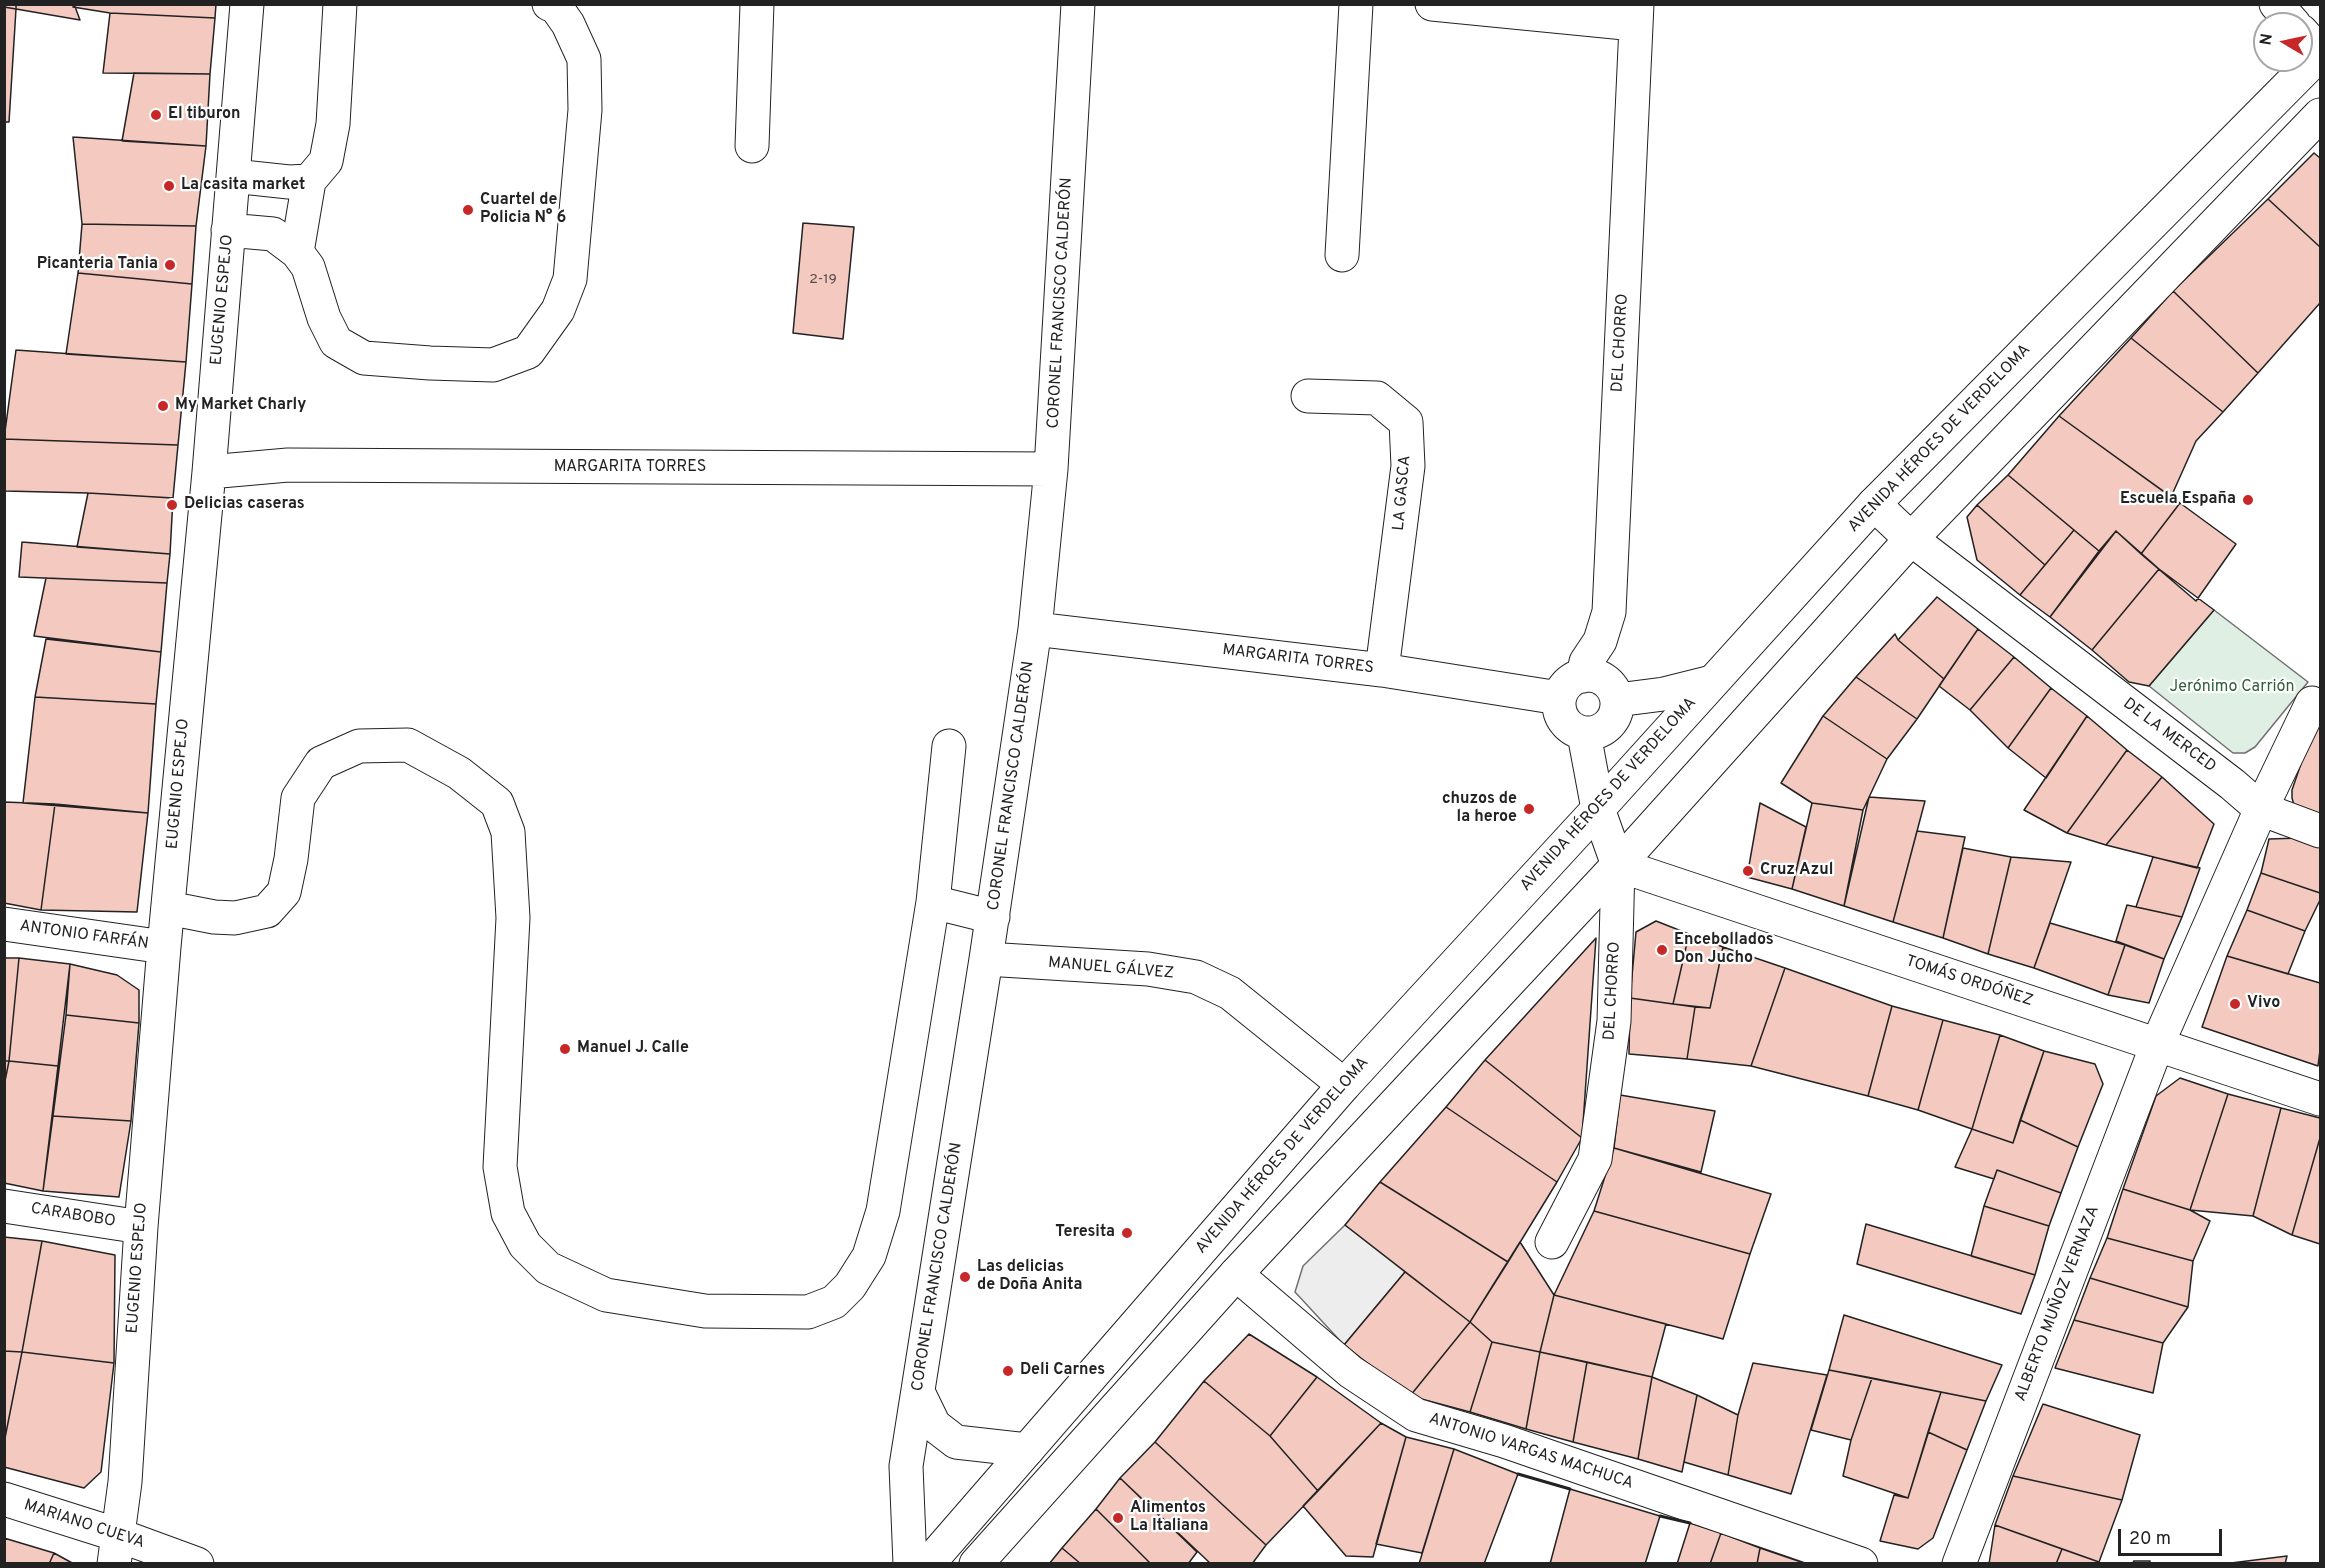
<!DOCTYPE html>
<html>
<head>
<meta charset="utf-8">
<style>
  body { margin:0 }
  #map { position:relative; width:2325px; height:1568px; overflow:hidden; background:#fff; font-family:Overpass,sans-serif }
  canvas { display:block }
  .frame { position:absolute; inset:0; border:6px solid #222; pointer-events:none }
  .north { position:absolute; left:2253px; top:12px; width:60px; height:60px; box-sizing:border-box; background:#fff; border:2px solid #a7a7a7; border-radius:50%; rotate:279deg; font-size:16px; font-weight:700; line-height:24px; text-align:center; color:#222 }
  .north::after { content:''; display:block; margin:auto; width:21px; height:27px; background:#c62828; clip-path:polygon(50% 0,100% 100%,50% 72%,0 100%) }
  .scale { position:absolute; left:2118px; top:1529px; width:104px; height:27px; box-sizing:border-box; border:3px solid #222; border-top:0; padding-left:8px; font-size:18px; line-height:21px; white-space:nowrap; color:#222; -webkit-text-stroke:4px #fff; paint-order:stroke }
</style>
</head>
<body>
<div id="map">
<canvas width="2325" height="1568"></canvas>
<div class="frame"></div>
<div class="north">N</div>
<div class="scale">20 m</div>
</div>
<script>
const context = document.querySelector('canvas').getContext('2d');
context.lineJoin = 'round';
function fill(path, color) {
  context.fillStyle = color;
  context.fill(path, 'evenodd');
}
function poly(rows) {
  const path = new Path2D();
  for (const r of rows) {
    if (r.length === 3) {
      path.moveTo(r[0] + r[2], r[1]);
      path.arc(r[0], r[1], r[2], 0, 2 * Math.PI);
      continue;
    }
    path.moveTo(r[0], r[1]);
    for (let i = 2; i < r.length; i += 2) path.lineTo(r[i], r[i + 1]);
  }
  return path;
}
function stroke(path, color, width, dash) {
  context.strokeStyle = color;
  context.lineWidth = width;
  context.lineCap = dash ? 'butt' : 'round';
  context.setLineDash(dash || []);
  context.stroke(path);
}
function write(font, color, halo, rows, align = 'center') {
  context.font = font + ' Overpass,sans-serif';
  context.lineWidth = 4.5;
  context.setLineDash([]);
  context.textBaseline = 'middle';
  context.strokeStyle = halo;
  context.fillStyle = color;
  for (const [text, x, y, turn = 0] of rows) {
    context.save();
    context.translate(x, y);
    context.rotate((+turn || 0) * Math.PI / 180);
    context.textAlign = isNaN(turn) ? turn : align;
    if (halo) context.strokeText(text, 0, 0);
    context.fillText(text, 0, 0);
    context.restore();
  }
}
const green = poly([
  [2214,610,2308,682,2255,747,2245,753,2233,753,2149,686,2214,610]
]);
const parking = poly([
  [1345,1225,1405,1272,1344,1345,1295,1292,1303,1266,1345,1225]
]);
const building = poly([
  [4,4,16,4,16,9,4,7,4,4],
  [16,4,74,4,80,20,16,9,16,4],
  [74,4,216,4,215,18,110,13,73,7,74,4],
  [4,7,16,9,9,122,4,122,4,7],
  [110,13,215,18,210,74,103,73,110,13],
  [134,73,210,74,206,146,122,141,134,73],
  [73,137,206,146,196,226,82,224,73,137],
  [2314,153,2320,158,2320,247,2268,199,2314,153],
  [2268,199,2320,247,2320,303,2258,373,2173,291,2268,199],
  [803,223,854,227,843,339,793,333,803,223],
  [82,224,196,226,192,284,78,273,82,224],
  [78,273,192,284,186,362,66,354,78,273],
  [2173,291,2258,373,2223,412,2131,338,2173,291],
  [2131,338,2223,412,2196,441,2171,497,2059,416,2131,338],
  [16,350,186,362,178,445,4,439,16,350],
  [2059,416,2180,503,2141,554,2116,531,2099,551,2008,475,2059,416],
  [4,439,178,445,173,498,88,493,5,491,4,439],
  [2008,475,2074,530,2045,565,1977,505,2008,475],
  [88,493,173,498,170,554,77,547,88,493],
  [2180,503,2236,544,2196,601,2141,554,2180,503],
  [1977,505,2045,565,2020,595,1977,560,1967,517,1977,505],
  [2074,530,2099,551,2050,617,2020,595,2074,530],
  [2116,531,2159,569,2092,650,2050,617,2116,531],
  [22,542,170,554,167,583,19,577,22,542],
  [2159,569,2214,610,2149,686,2129,682,2092,650,2159,569],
  [46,578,167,583,161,652,34,636,46,578],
  [1937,597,1978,629,1944,679,1898,640,1937,597],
  [1978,629,2014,657,1970,710,1939,686,1978,629],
  [1895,634,1898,640,1944,679,1917,719,1856,677,1895,634],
  [46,639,161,652,156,704,35,697,46,639],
  [2014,657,2051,688,2008,748,1970,710,2014,657],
  [1856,677,1917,719,1887,759,1823,716,1856,677],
  [2051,688,2087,716,2046,778,2008,748,2051,688],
  [35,697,156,704,148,813,23,803,35,697],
  [2319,711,2320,711,2320,816,2294,805,2292,798,2292,790,2319,711],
  [1823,716,1887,759,1863,810,1812,803,1781,783,1823,716],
  [2087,716,2127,750,2067,833,2024,810,2087,716],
  [2127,750,2162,777,2106,845,2067,833,2127,750],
  [2162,777,2214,824,2197,868,2106,845,2162,777],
  [1869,797,1925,801,1893,922,1844,906,1869,797],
  [4,802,55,804,41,910,4,903,4,802],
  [1760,803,1806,827,1792,889,1747,877,1760,803],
  [1812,803,1863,810,1844,906,1792,889,1812,803],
  [55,804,148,813,137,912,41,910,55,804],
  [1917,831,1965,837,1943,938,1893,922,1917,831],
  [2300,838,2320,845,2320,893,2261,873,2269,839,2300,838],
  [1963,848,2011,857,1988,954,1943,938,1963,848],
  [2011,857,2071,862,2034,968,1988,954,2011,857],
  [2153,857,2200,868,2182,917,2136,907,2153,857],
  [2261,873,2320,893,2320,900,2305,931,2247,910,2261,873],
  [2127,905,2182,917,2164,959,2116,941,2127,905],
  [2247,910,2305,931,2288,974,2227,956,2247,910],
  [1656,921,1689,934,1673,1004,1630,998,1636,932,1656,921],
  [2050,923,2125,945,2108,995,2034,968,2050,923],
  [1689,934,1723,947,1710,1008,1673,1004,1689,934],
  [1596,938,1582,1138,1485,1060,1596,938],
  [2125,945,2164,959,2149,1003,2108,995,2125,945],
  [1723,947,1785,968,1751,1066,1687,1059,1695,1007,1710,1008,1723,947],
  [2227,956,2320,983,2320,1050,2318,1066,2202,1027,2227,956],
  [4,958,19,958,9,1061,4,1061,4,958],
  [19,958,70,964,58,1066,9,1061,19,958],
  [70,964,117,975,139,990,139,1023,66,1015,70,964],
  [1785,968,1892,1006,1868,1096,1751,1066,1785,968],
  [1630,998,1695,1007,1687,1059,1629,1054,1630,998],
  [1892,1006,1943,1020,1918,1110,1868,1096,1892,1006],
  [66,1015,139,1023,131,1121,53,1116,66,1015],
  [1943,1020,2000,1035,1972,1129,1918,1110,1943,1020],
  [2000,1035,2044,1051,2013,1143,1972,1129,2000,1035],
  [2044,1051,2095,1064,2103,1084,2078,1147,2020,1120,2044,1051],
  [1485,1060,1582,1138,1557,1182,1446,1107,1485,1060],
  [4,1061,9,1061,4,1086,4,1061],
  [9,1061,58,1066,43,1191,4,1183,4,1086,9,1061],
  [2180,1078,2228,1094,2190,1210,2123,1189,2156,1096,2180,1078],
  [2228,1094,2281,1108,2253,1216,2190,1210,2228,1094],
  [1620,1095,1715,1111,1701,1172,1614,1148,1620,1095],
  [1446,1107,1557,1182,1508,1262,1380,1182,1446,1107],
  [2281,1108,2320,1118,2320,1138,2292,1235,2253,1216,2281,1108],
  [53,1116,131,1121,119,1197,43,1191,53,1116],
  [2020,1120,2078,1147,2061,1193,1997,1170,1994,1179,1955,1167,1972,1129,2013,1143,2020,1120],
  [2320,1138,2320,1244,2292,1235,2320,1138],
  [1614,1148,1771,1194,1750,1254,1594,1211,1614,1148],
  [1997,1170,2061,1193,2049,1226,1984,1206,1997,1170],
  [1380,1182,1508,1262,1470,1322,1345,1225,1380,1182],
  [2123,1189,2190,1210,2210,1221,2193,1261,2107,1238,2123,1189],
  [1984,1206,2049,1226,2035,1275,1971,1256,1984,1206],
  [1594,1211,1750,1254,1723,1339,1554,1295,1594,1211],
  [1866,1224,2035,1275,2021,1314,1857,1264,1866,1224],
  [4,1237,42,1241,22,1352,4,1351,4,1237],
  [2107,1238,2193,1261,2188,1307,2090,1278,2107,1238],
  [42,1241,115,1255,114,1363,22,1352,42,1241],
  [1520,1242,1554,1295,1540,1352,1492,1342,1470,1322,1520,1242],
  [1405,1272,1470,1322,1410,1396,1344,1345,1405,1272],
  [2090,1278,2188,1307,2163,1343,2074,1320,2090,1278],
  [1554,1295,1666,1324,1652,1377,1540,1352,1554,1295],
  [1844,1315,2002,1365,1986,1401,1829,1370,1844,1315],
  [2074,1320,2163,1343,2153,1393,2055,1368,2074,1320],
  [1470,1322,1492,1342,1470,1412,1410,1396,1470,1322],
  [1249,1334,1317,1377,1270,1436,1204,1381,1249,1334],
  [1492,1342,1540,1352,1526,1429,1470,1412,1492,1342],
  [4,1351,22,1352,4,1443,4,1351],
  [22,1352,114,1363,101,1472,84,1488,4,1467,4,1443,22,1352],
  [1540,1352,1587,1362,1573,1442,1526,1429,1540,1352],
  [1587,1362,1652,1377,1638,1459,1573,1442,1587,1362],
  [1753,1363,1827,1375,1791,1494,1728,1475,1738,1415,1753,1363],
  [1829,1370,1872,1378,1851,1440,1811,1430,1829,1370],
  [1317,1377,1381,1423,1318,1491,1270,1436,1317,1377],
  [1652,1377,1697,1395,1682,1472,1638,1459,1652,1377],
  [1872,1378,1941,1392,1908,1498,1843,1476,1851,1440,1872,1378],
  [1204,1381,1270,1436,1318,1491,1266,1545,1155,1442,1204,1381],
  [1941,1392,1986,1401,1967,1450,1928,1432,1941,1392],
  [1697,1395,1738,1415,1728,1475,1684,1462,1697,1395],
  [2043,1404,2140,1435,2122,1500,2013,1476,2043,1404],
  [1381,1423,1406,1437,1373,1557,1346,1556,1303,1506,1381,1423],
  [1928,1432,1967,1450,1933,1538,1918,1549,1880,1541,1894,1495,1908,1498,1928,1432],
  [1406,1437,1454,1449,1422,1553,1376,1544,1406,1437],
  [1155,1442,1266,1545,1252,1564,1211,1564,1120,1478,1155,1442],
  [1454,1449,1518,1474,1484,1564,1419,1564,1454,1449],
  [2013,1476,2122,1500,2099,1562,1995,1525,2013,1476],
  [1120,1478,1197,1552,1188,1564,1151,1564,1096,1509,1120,1478],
  [1570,1489,1660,1516,1645,1564,1550,1564,1570,1489],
  [1096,1509,1151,1564,1081,1564,1062,1548,1096,1509],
  [1690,1523,1721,1533,1710,1564,1677,1564,1690,1523],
  [1995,1525,2062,1549,2056,1564,1989,1564,1995,1525],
  [1721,1533,1760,1548,1757,1564,1710,1564,1721,1533],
  [4,1538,54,1553,49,1564,4,1564,4,1538],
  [1062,1548,1081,1564,1049,1564,1062,1548],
  [1760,1548,1807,1564,1757,1564,1760,1548],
  [2062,1549,2099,1562,2099,1564,2056,1564,2062,1549],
  [54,1553,74,1564,49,1564,54,1553],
  [2287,1556,2285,1564,2223,1564,2287,1556],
  [2134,1561,2150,1561,2149,1564,2132,1564,2134,1561]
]);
const minor = poly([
  [1432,4,1635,24],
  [752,146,757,4],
  [233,176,289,182,309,181,326,161,333,124,340,4],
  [228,230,273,234,297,252,308,267,324,318,336,342,364,358,430,363,493,365,528,352,558,310,570,279,585,110,584,59,568,24,556,7,549,4],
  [297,252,309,181],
  [1342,255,1356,4],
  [1308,396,1377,398,1406,422,1408,466,1382,670],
  [209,472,288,465,1051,469],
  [1874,504,1911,539,2232,784,2261,809,2157,1045,1959,1564],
  [1035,629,1382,670,1559,698],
  [1588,704,29],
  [1583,676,1586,662,1600,641,1609,612,1637,4],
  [1617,700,1664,694,1712,682],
  [2312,703,2261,809,2320,831],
  [1618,865,2320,1099],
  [933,902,949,746],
  [168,908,214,917,235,918,267,911,284,892,291,859,298,798,321,763,359,746,408,745,459,773,497,803,508,832,513,918,500,1167,508,1213,525,1245,548,1268,606,1295,705,1311,808,1312,834,1302,850,1286,869,1256,883,1211,933,902,993,917],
  [4,924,164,947],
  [986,959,1148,969,1196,977,1230,993,1344,1085],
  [4,1206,141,1227],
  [1552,1242,1595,1159,1614,1021,1618,865,1598,809,1584,734],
  [1236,1274,1351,1372,1416,1415,1504,1441,1861,1564],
  [918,1392,934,1425,956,1442,1027,1450],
  [4,1499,118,1535,197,1564],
  [114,1564,125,1482,141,1227,164,947,209,472,247,4],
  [910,1564,906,1466,986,959,1035,629,1051,469,1078,4]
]);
const major = poly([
  [2276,4,2294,24],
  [2301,31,2320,52],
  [928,1564,1344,1085,1598,809,1874,504,2320,54],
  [976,1564,1236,1274,1618,865,1911,539,2320,115]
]);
const wall = poly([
  [1518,1474,1570,1489],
  [1660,1516,1690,1523]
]);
const markers = [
  [156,115,6,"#c62828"],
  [169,186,6,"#c62828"],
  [468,210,6,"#c62828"],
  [170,265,6,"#c62828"],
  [163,406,6,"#c62828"],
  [2248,500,6,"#c62828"],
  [172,505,6,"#c62828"],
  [1529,809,6,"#c62828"],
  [1748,871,6,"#c62828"],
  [1662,950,6,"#c62828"],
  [2235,1004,6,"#c62828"],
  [565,1049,6,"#c62828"],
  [1127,1233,6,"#c62828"],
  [965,1277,6,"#c62828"],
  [1008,1371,6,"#c62828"],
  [1118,1518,6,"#c62828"]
];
const numberNames = [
  ["2-19",823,280]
];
const poiNames = [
  ["El tiburon",168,115],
  ["La casita market",181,186],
  ["Cuartel de",480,201],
  ["Policia N° 6",480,219],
  ["Picanteria Tania",158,265,"right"],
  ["My Market Charly",175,406],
  ["Escuela España",2236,500,"right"],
  ["Delicias caseras",184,505],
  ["chuzos de",1517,800,"right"],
  ["la heroe",1517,818,"right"],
  ["Cruz Azul",1760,871],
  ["Encebollados",1674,941],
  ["Don Jucho",1674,959],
  ["Vivo",2247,1004],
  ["Manuel J. Calle",577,1049],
  ["Teresita",1115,1233,"right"],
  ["Las delicias",977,1268],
  ["de Doña Anita",977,1286],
  ["Deli Carnes",1020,1371],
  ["Alimentos",1130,1509],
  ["La Italiana",1130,1527]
];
const streetNames = [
  ["EUGENIO ESPEJO",223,300,-85],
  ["CORONEL FRANCISCO CALDERÓN",1061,303,-87],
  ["DEL CHORRO",1621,343,-87],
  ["AVENIDA HÉROES DE VERDELOMA",1940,439,-46],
  ["MARGARITA TORRES",630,468],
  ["LA GASCA",1403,493,-85],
  ["MARGARITA TORRES",1298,660,7],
  ["DE LA MERCED",2169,736,37],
  ["EUGENIO ESPEJO",179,784,-85],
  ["CORONEL FRANCISCO CALDERÓN",1012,786,-82],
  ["AVENIDA HÉROES DE VERDELOMA",1609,795,-48],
  ["ANTONIO FARFÁN",84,936,8],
  ["MANUEL GÁLVEZ",1111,969,5],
  ["TOMÁS ORDÓÑEZ",1969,982,18],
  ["DEL CHORRO",1613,991,-87],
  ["AVENIDA HÉROES DE VERDELOMA",1283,1156,-49],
  ["CARABOBO",73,1216,9],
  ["CORONEL FRANCISCO CALDERÓN",938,1267,-81],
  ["EUGENIO ESPEJO",138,1268,-86],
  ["ALBERTO MUÑOZ VERNAZA",2058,1304,-69],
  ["ANTONIO VARGAS MACHUCA",1531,1452,18],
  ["MARIANO CUEVA",84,1525,18]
];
const parkNames = [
  ["Jerónimo Carrión",2232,688]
];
fill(green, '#e0efe3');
stroke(green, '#6f6f6f', 1.5);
fill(parking, '#ededed');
stroke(parking, '#6f6f6f', 1.5);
fill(building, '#f3c9c0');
stroke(building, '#222', 1.5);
stroke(minor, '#222', 35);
stroke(major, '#222', 35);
stroke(minor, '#fff', 33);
stroke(major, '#fff', 33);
stroke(wall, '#222', 3);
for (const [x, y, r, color] of markers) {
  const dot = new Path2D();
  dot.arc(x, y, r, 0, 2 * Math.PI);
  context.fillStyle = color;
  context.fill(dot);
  stroke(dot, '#fff', 2);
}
write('14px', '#564c4a', null, numberNames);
write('bold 16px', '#222', '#fff', poiNames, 'left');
write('16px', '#222', '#fff', streetNames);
write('16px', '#2f5e38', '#fff', parkNames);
</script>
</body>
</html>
